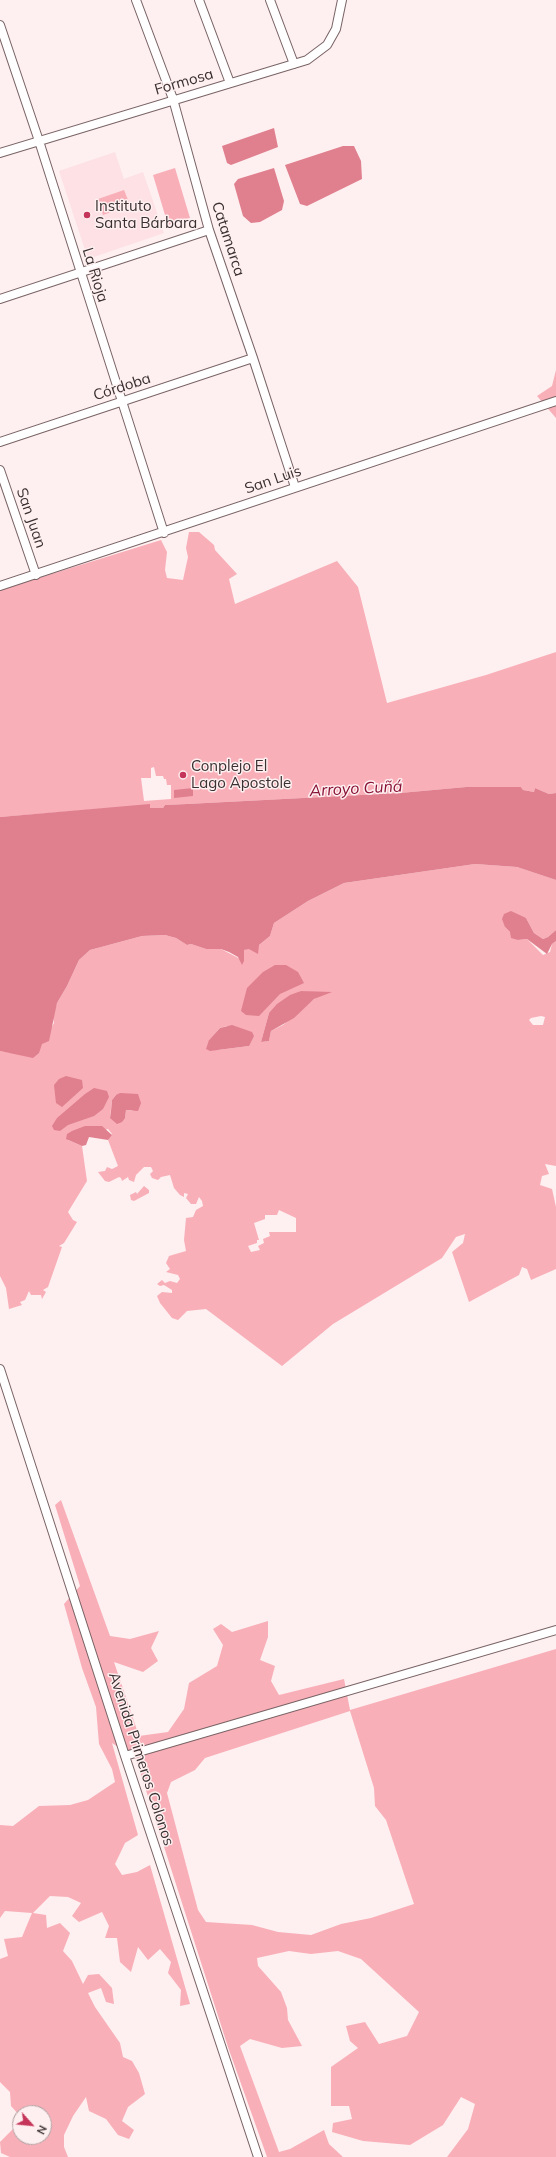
<!DOCTYPE html>
<html>
<head>
<meta charset="utf-8">
<style>
  body { margin:0 }
  #map { position:relative; width:556px; height:2157px; overflow:hidden; background:#feeff0; font-family:Mulish,sans-serif }
  canvas { display:block }
  .north { position:absolute; left:12px; top:2105px; width:40px; height:40px; box-sizing:border-box; background:#feeff0; border:1px solid #b0a3a4; border-radius:50%; rotate:117deg; font-size:11px; font-weight:700; line-height:16px; text-align:center; color:#3a3031 }
  .north::after { content:''; display:block; margin:auto; width:14px; height:18px; background:#c53559; clip-path:polygon(50% 0,100% 100%,50% 72%,0 100%) }
</style>
</head>
<body>
<div id="map">
<canvas width="556" height="2157"></canvas>
<div class="north">N</div>
</div>
<script>
const context = document.querySelector('canvas').getContext('2d');
context.lineJoin = 'round';
function fill(path, color) {
  context.fillStyle = color;
  context.fill(path, 'evenodd');
}
function poly(rows) {
  const path = new Path2D();
  for (const r of rows) {
    path.moveTo(r[0], r[1]);
    for (let i = 2; i < r.length; i += 2) path.lineTo(r[i], r[i + 1]);
  }
  return path;
}
function stroke(path, color, width, dash) {
  context.strokeStyle = color;
  context.lineWidth = width;
  context.lineCap = dash ? 'butt' : 'round';
  context.setLineDash(dash || []);
  context.stroke(path);
}
function write(font, color, halo, rows, align = 'center') {
  context.font = font + ' Mulish,sans-serif';
  context.lineWidth = 3;
  context.setLineDash([]);
  context.textBaseline = 'middle';
  context.strokeStyle = halo;
  context.fillStyle = color;
  for (const [text, x, y, turn = 0] of rows) {
    context.save();
    context.translate(x, y);
    context.rotate((+turn || 0) * Math.PI / 180);
    context.textAlign = isNaN(turn) ? turn : align;
    if (halo) context.strokeText(text, 0, 0);
    context.fillText(text, 0, 0);
    context.restore();
  }
}
const built = poly([
  [115,152,124,179,143,172,164,233,88,259,59,171]
]);
const green = poly([
  [175,168,190,218,168,225,153,175],
  [124,190,130,205,103,215,98,199],
  [556,370,556,418,537,396,552,386],
  [189,532,199,532,214,545,215,550,237,574,229,579,235,604,337,561,358,587,387,703,486,675,556,652,556,793,549,794,535,788,534,792,523,790,521,787,466,787,400,793,187,804,165,805,163,808,150,808,149,805,0,817,0,590,161,540,167,552,165,570,167,578,183,580,188,557,186,548],
  [154,767,156,776,163,776,164,779,166,779,167,785,171,785,171,799,144,801,141,778,151,778,151,768],
  [475,864,517,867,556,880,556,930,548,937,543,939,534,933,526,918,505,927,518,940,527,939,543,955,550,952,552,944,556,941,556,1166,545,1164,549,1174,542,1176,540,1185,552,1189,556,1207,556,1269,531,1280,527,1269,522,1267,519,1275,469,1302,452,1252,463,1243,465,1234,456,1237,442,1258,333,1324,282,1366,206,1309,187,1311,178,1320,172,1318,160,1303,157,1296,162,1292,172,1293,172,1290,164,1285,160,1286,157,1284,162,1280,165,1283,170,1281,177,1283,180,1279,178,1275,166,1272,170,1269,166,1263,169,1256,186,1251,184,1240,186,1218,193,1217,196,1210,203,1206,202,1201,199,1197,196,1204,191,1204,186,1198,188,1194,184,1193,184,1197,180,1195,174,1188,170,1175,161,1177,158,1180,152,1178,150,1174,153,1171,151,1167,144,1167,136,1175,134,1182,129,1180,128,1177,122,1181,121,1178,119,1177,109,1182,105,1181,98,1172,105,1171,107,1167,112,1169,118,1166,108,1140,112,1134,108,1129,68,1140,82,1146,87,1181,68,1212,73,1220,77,1222,64,1243,59,1246,62,1247,48,1287,43,1290,46,1292,42,1299,41,1295,31,1295,29,1291,25,1300,20,1302,22,1305,9,1309,6,1288,0,1276,0,1051,12,1053,42,1044,54,1023,53,1016,57,1003,67,986,79,960,90,950,105,946,142,936,165,935,176,938,187,945,191,944,206,949,221,949,244,961,244,950,259,945,270,936,274,923,308,901,344,883],
  [301,991,315,993,320,996,314,999,283,1025,271,1031,269,1041,261,1042,269,1013],
  [541,1016,545,1017,543,1025,533,1025,529,1020,531,1018],
  [227,1026,249,1046,218,1050,209,1040,220,1028],
  [116,1095,133,1111,126,1110,125,1118,110,1118,112,1100],
  [279,1210,296,1218,296,1232,269,1232,270,1236,263,1239,264,1243,258,1246,260,1250,251,1252,248,1246,257,1243,257,1240,259,1240,254,1223,265,1219,265,1215,277,1215],
  [144,1186,149,1190,149,1193,134,1201,131,1200,130,1195,136,1192,137,1194],
  [61,1500,110,1636,130,1639,159,1631,151,1648,158,1661,143,1672,114,1662,139,1736,168,1732,184,1709,189,1683,217,1666,223,1645,213,1629,221,1624,232,1632,268,1621,268,1637,260,1660,275,1666,271,1681,279,1695,344,1679,350,1710,556,1649,556,2157,447,2157,468,2129,475,2104,461,2097,443,2125,410,2145,363,2141,332,2132,333,2123,352,2119,349,2106,331,2106,331,2067,358,2048,350,2041,346,2026,365,2022,379,2044,407,2036,419,2012,361,1959,338,1951,311,1954,289,1951,257,1958,258,1966,281,1992,287,2008,288,2020,302,2046,282,2048,250,2039,240,2046,279,2152,290,2149,324,2130,329,2144,343,2157,267,2157,228,2047,136,1759,112,1743,138,1835,125,1843,115,1864,122,1875,137,1872,150,1865,190,2004,180,2006,181,1990,168,1973,171,1962,160,1949,148,1960,138,1947,131,1972,120,1962,117,1938,105,1938,109,1926,102,1912,79,1922,72,1916,81,1903,68,1897,50,1896,33,1913,46,1915,47,1928,60,1923,70,1933,63,1951,72,1961,83,1984,88,1975,99,1974,112,1988,114,2004,106,2002,101,1988,88,1993,95,2007,120,2043,123,2057,132,2061,139,2073,145,2094,128,2107,122,2121,134,2130,129,2139,118,2135,106,2119,89,2111,86,2097,73,2116,64,2135,64,2147,68,2157,10,2157,1,2153,0,2142,20,2122,20,2137,44,2137,44,2113,20,2113,20,2116,11,2106,10,2092,0,2082,0,1959,8,1956,4,1939,22,1937,32,1913,5,1911,0,1918,0,1825,13,1826,39,1806,70,1805,88,1800,115,1782,112,1769,99,1744,96,1707,82,1668,64,1604,80,1586,55,1505],
  [350,1711,374,1788,375,1806,386,1820,414,1904,371,1918,341,1924,311,1935,278,1932,252,1925,206,1922,198,1910,167,1793,171,1782,195,1770,205,1758]
]);
const water = poly([
  [274,128,278,147,231,165,227,163,222,146],
  [343,146,354,146,361,161,362,179,307,206,300,204,285,165],
  [274,168,284,201,282,210,260,222,251,223,243,216,234,184,238,179],
  [466,787,521,787,523,790,534,792,535,788,549,794,556,793,556,880,517,867,475,864,344,883,308,901,274,923,270,936,259,945,258,954,249,949,244,950,244,961,242,965,238,957,229,952,221,949,206,949,191,944,187,945,176,938,165,935,142,936,105,946,90,950,79,960,67,986,57,1003,49,1041,42,1044,39,1053,33,1058,0,1051,0,817,150,804,150,808,163,808,165,805,187,804,400,793],
  [193,788,193,796,174,798,174,790],
  [511,911,526,918,534,933,543,939,548,937,556,930,556,941,552,944,547,954,527,939,518,940,511,938,510,932,505,927,502,919,504,914],
  [275,965,286,965,298,972,304,983,280,994,259,1016,246,1015,241,1011,247,988,263,972],
  [301,991,332,992,314,999,294,1018,271,1031,269,1041,261,1042,269,1013,277,1004,290,995],
  [232,1025,252,1032,254,1036,249,1046,210,1051,206,1049,209,1040,220,1028],
  [66,1076,82,1080,83,1088,62,1107,56,1103,54,1085,59,1079],
  [94,1088,107,1091,109,1097,103,1109,94,1116,68,1125,60,1131,54,1130,52,1126,57,1118,85,1094],
  [120,1093,138,1094,141,1103,138,1111,126,1110,125,1118,122,1122,117,1124,110,1118,111,1111,112,1100,116,1095],
  [85,1126,102,1126,112,1135,108,1140,89,1137,86,1145,82,1146,66,1139,67,1134,72,1131]
]);
const minor = poly([
  [136,0,173,99,209,230,253,358,295,487],
  [199,0,230,83],
  [270,0,294,64],
  [0,25,39,141,164,533],
  [0,153,307,60,327,45,336,29,342,0],
  [0,299,209,230],
  [0,442,253,358],
  [0,470,36,575],
  [0,586,556,401],
  [0,1369,125,1756,258,2157],
  [125,1756,556,1630]
]);
const markers = [
  [87,215,4,"#c53559"],
  [183,775,4,"#c53559"]
];
const streetNames = [
  ["Formosa",184,82,-16],
  ["Catamarca",228,239,72],
  ["La Rioja",95,275,73],
  ["Córdoba",122,387,-18],
  ["San Luis",273,480,-19],
  ["San Juan",31,518,71],
  ["Avenida Primeros Colonos",141,1759,72]
];
const poiNames = [
  ["Instituto",95,206],
  ["Santa Bárbara",95,223],
  ["Conplejo El",191,766],
  ["Lago Apostole",191,783]
];
const waterNames = [
  ["Arroyo Cuñá",356,789,-3]
];
fill(built, '#fde1e4');
fill(green, '#f8afb8');
fill(water, '#e07f8e');
stroke(minor, '#796365', 10);
stroke(minor, '#fff', 8);
for (const [x, y, r, color] of markers) {
  const dot = new Path2D();
  dot.arc(x, y, r, 0, 2 * Math.PI);
  context.fillStyle = color;
  context.fill(dot);
  stroke(dot, '#feeff0', 1.5);
}
write('15px', '#3a3031', '#feeff0', streetNames);
write('15px', '#3a3031', '#feeff0', poiNames, 'left');
write('italic 16px', '#881236', '#feeff0', waterNames);
</script>
</body>
</html>
